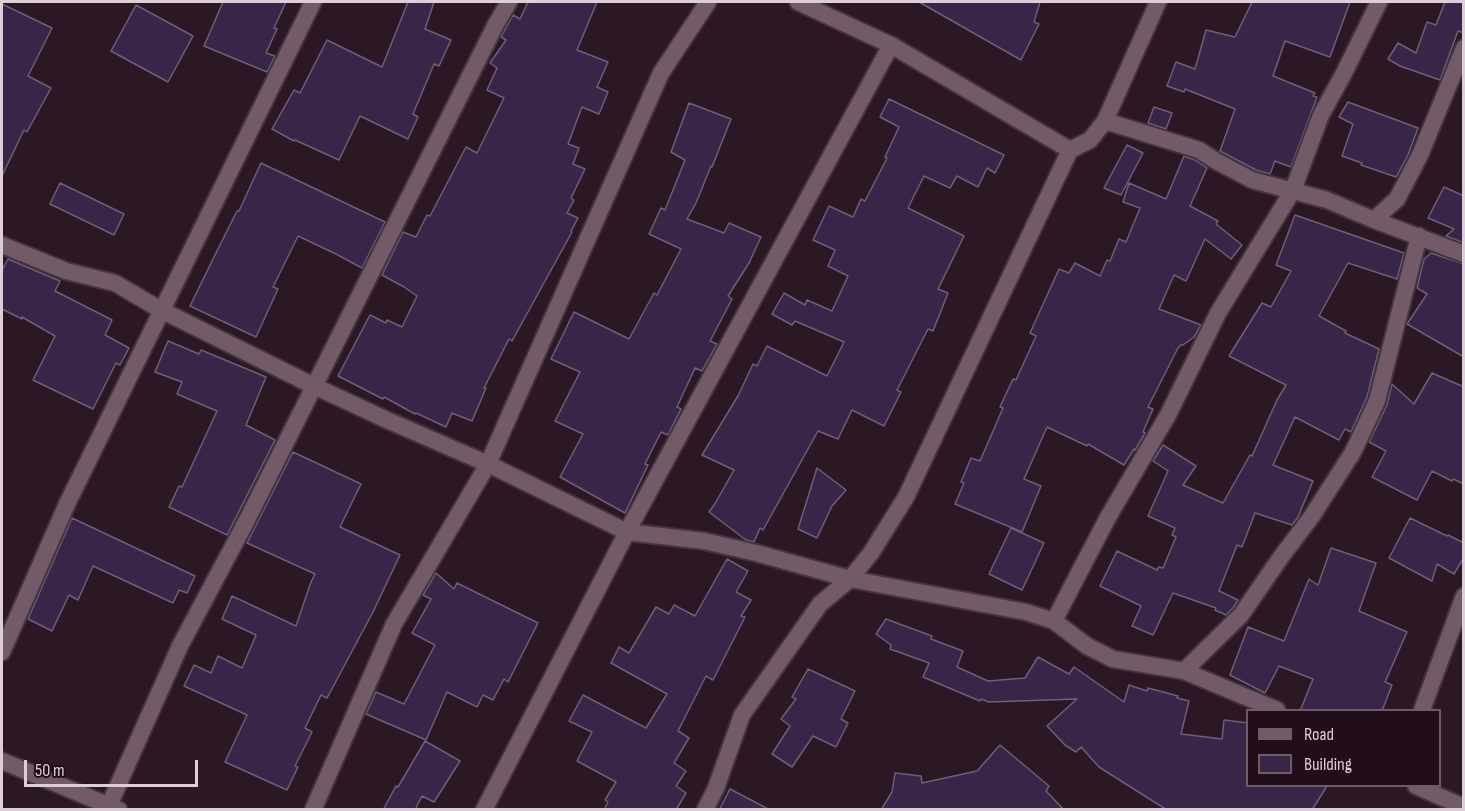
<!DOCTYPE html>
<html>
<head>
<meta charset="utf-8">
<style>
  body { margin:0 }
  #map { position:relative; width:1465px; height:811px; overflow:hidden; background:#2c1724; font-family:"Sofia Sans Condensed",sans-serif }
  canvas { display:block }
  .frame { position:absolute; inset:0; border:3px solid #ddcfd7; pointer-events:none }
  .legend { position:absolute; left:1246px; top:709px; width:195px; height:78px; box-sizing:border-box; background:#220e1a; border:2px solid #6d5b66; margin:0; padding:8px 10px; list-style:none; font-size:18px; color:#ddcfd7 }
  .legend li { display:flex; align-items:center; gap:12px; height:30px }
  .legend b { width:30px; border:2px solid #6d5b66 }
  .scale { position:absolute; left:24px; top:760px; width:174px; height:27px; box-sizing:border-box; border:3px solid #ddcfd7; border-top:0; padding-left:8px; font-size:18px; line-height:21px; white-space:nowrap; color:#ddcfd7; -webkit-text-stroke:4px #220e1a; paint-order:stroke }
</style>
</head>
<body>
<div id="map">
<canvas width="1465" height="811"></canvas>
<div class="frame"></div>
<ul class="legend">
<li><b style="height:8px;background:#735a69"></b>Road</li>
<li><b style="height:16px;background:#382547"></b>Building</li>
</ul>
<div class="scale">50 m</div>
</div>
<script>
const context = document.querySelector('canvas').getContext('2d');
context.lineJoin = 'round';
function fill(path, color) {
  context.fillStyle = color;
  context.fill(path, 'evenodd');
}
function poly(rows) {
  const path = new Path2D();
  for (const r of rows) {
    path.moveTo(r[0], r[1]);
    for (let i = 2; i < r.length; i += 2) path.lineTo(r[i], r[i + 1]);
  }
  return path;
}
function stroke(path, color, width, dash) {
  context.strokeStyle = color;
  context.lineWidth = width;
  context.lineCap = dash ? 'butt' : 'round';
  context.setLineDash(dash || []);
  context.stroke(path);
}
const building = poly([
  [223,2,286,2,274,28,277,29,266,53,275,56,267,72,204,46,223,2],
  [408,2,434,2,425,29,451,40,439,66,434,64,413,114,418,117,408,139,360,116,339,160,295,140,294,141,272,129,294,90,300,93,327,40,382,67,408,2],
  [528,2,597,2,577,50,608,62,597,87,608,92,599,114,582,107,568,144,579,148,573,164,585,169,571,198,574,200,567,213,578,218,571,231,572,232,512,341,509,339,484,388,486,388,472,421,452,413,446,427,416,413,415,414,384,397,383,399,338,376,370,315,386,323,387,320,402,327,417,296,404,287,382,275,403,232,416,237,427,215,430,216,466,147,477,153,504,98,487,90,497,68,490,63,506,40,501,37,513,15,520,19,528,2],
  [919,2,1040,2,1034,22,1039,24,1021,60,919,2],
  [1252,2,1350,2,1330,57,1285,41,1273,76,1315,93,1313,96,1317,97,1291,167,1275,161,1270,174,1256,170,1220,151,1235,109,1185,89,1184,92,1167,86,1176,62,1195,69,1206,30,1235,37,1252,2],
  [1445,2,1464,2,1464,33,1458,31,1440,80,1400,66,1388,59,1398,43,1416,53,1427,22,1436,25,1445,2],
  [2,4,52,28,28,76,51,88,27,132,24,130,2,176,2,4],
  [136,5,193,36,168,82,111,51,136,5],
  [889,99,1004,155,995,173,987,168,978,187,957,176,950,188,924,176,908,208,964,236,938,289,948,293,933,331,928,329,897,390,901,392,884,426,852,410,838,439,818,431,763,530,760,528,754,542,746,540,709,512,716,502,734,470,702,455,738,396,753,364,757,366,767,346,827,376,844,342,795,321,792,325,772,314,784,293,805,305,807,300,832,311,848,276,828,266,835,250,813,240,829,206,853,217,861,199,865,201,887,158,885,157,899,127,880,117,889,99],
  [1348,102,1418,128,1408,155,1396,177,1361,165,1362,163,1342,156,1353,124,1339,117,1348,102],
  [689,103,731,119,712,167,711,166,696,203,687,219,724,233,729,223,761,237,749,263,728,296,732,299,710,341,717,344,702,371,695,368,677,407,681,409,668,435,661,432,645,464,648,465,625,513,560,477,583,434,555,421,580,372,551,359,574,312,629,339,654,293,657,295,681,249,649,234,661,208,665,210,685,160,671,152,689,103],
  [1154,107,1172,113,1166,129,1148,123,1154,107],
  [1127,145,1143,153,1121,195,1104,188,1127,145],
  [1184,156,1195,160,1207,168,1190,206,1218,221,1216,224,1242,245,1231,259,1205,239,1186,281,1174,275,1159,309,1201,325,1194,337,1183,345,1181,345,1178,348,1148,407,1153,409,1143,432,1145,433,1135,450,1134,449,1124,465,1088,444,1087,446,1047,427,1024,479,1041,486,1022,532,955,504,964,483,961,482,971,458,980,461,1003,408,1000,407,1013,379,1016,380,1036,336,1030,333,1059,269,1069,273,1075,263,1100,276,1107,260,1110,261,1119,239,1126,242,1140,208,1123,202,1129,183,1166,199,1184,156],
  [261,163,385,222,362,268,336,254,298,236,273,287,278,289,256,337,190,306,213,259,237,211,239,211,261,163],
  [60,183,124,214,114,235,50,204,60,183],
  [1444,187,1464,196,1464,243,1446,236,1454,229,1428,218,1444,187],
  [1295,215,1404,253,1397,279,1348,263,1319,316,1346,331,1345,333,1379,349,1367,397,1351,432,1345,429,1339,440,1295,417,1273,465,1313,481,1298,517,1292,525,1255,513,1242,547,1237,545,1219,591,1238,600,1233,608,1226,615,1215,610,1216,608,1173,593,1153,635,1132,626,1141,606,1100,586,1117,551,1157,570,1159,567,1163,568,1176,537,1172,535,1175,528,1148,516,1168,471,1153,461,1163,445,1196,466,1183,485,1223,503,1250,455,1252,456,1277,400,1286,385,1229,356,1262,303,1271,307,1291,271,1276,265,1295,215],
  [1431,253,1464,264,1464,357,1407,324,1427,294,1417,288,1424,259,1431,253],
  [8,259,60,281,55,291,112,320,105,335,129,348,120,365,116,363,93,409,33,380,55,336,22,317,22,319,2,309,2,270,8,259],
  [168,341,199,354,201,350,266,377,246,425,275,440,227,535,169,507,179,486,182,487,217,411,177,394,182,382,155,372,168,341],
  [1432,373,1464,387,1464,484,1453,479,1452,481,1432,471,1417,500,1372,477,1386,451,1369,442,1387,405,1392,384,1414,404,1432,373],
  [293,452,361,484,340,527,400,555,373,612,327,698,321,695,305,728,312,732,295,766,298,767,287,790,225,762,247,715,184,686,194,665,211,673,218,656,242,668,256,635,222,619,232,596,296,626,311,582,315,574,247,543,293,452],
  [817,468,846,490,832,506,817,538,798,529,817,468],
  [72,518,195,576,187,593,179,590,173,603,93,566,78,600,69,595,52,631,28,619,72,518],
  [1410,518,1447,536,1448,535,1464,543,1464,557,1454,574,1437,564,1432,581,1389,558,1410,518],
  [1011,528,1044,543,1022,590,989,574,1011,528],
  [1331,548,1376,563,1359,611,1407,632,1385,682,1392,685,1382,711,1300,711,1313,679,1279,666,1265,693,1230,675,1248,627,1284,641,1309,579,1318,585,1331,548],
  [727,559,748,571,736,592,751,600,741,616,745,617,713,680,706,676,678,731,689,738,674,763,686,771,676,786,686,793,676,810,604,810,608,802,605,800,616,782,577,761,592,732,569,721,583,695,646,728,667,694,611,663,619,647,629,653,656,607,669,614,674,605,695,616,727,559],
  [436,573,454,589,457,583,538,623,508,682,504,679,493,700,483,695,477,707,447,692,426,740,366,714,376,692,404,704,435,645,412,633,431,599,423,595,436,573],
  [886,619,932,636,931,639,963,651,957,667,988,681,1025,678,1038,657,1069,674,1074,667,1124,702,1129,685,1147,691,1148,688,1178,696,1177,698,1189,701,1181,734,1222,739,1224,720,1248,723,1248,786,1327,786,1312,810,1167,810,1099,767,1081,747,1076,752,1065,745,1047,726,1077,699,989,702,981,699,980,701,923,677,929,663,890,649,891,645,876,634,886,619],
  [808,669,855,691,841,719,848,723,836,747,813,736,792,767,772,754,790,726,781,719,796,699,792,697,808,669],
  [425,741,460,761,434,802,422,796,415,810,383,810,396,786,398,787,425,741],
  [1000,745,1049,786,1046,791,1064,810,881,810,892,792,895,773,921,776,922,783,977,771,1000,745],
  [730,789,770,810,719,810,730,789]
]);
const minor = poly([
  [798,2,891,45,1070,150],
  [1105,121,1199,150,1216,161,1252,180,1327,200,1374,220,1464,254],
  [1374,220,1397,199,1420,155,1464,48],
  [2,245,66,271,115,283,161,310,314,386,387,420,488,464,627,532,704,541,756,553,850,579,1026,612,1054,621,1087,646,1113,659,1184,671,1277,710],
  [1054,621,1107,519,1168,415,1218,313,1293,190,1321,115,1344,73,1379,2],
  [2,652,67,504,313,2],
  [1184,671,1241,615,1281,557,1312,516,1353,452,1377,401,1419,236],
  [1422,710,1464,596],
  [1416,786,1464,807],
  [107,810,180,646,247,520,496,24,509,2],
  [313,810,394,624,488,464,661,73,708,2],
  [484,810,627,532,891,45],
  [705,810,716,788,742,715,820,604,850,579,871,553,906,497,1070,150,1090,140,1105,121,1158,2]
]);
const tertiary = poly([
  [2,761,119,810]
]);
fill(building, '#382547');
stroke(building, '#6c6078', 1.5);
stroke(minor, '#43343d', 20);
stroke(tertiary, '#43343d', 20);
stroke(minor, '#735a69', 16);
stroke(tertiary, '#735a69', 16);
</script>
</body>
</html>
